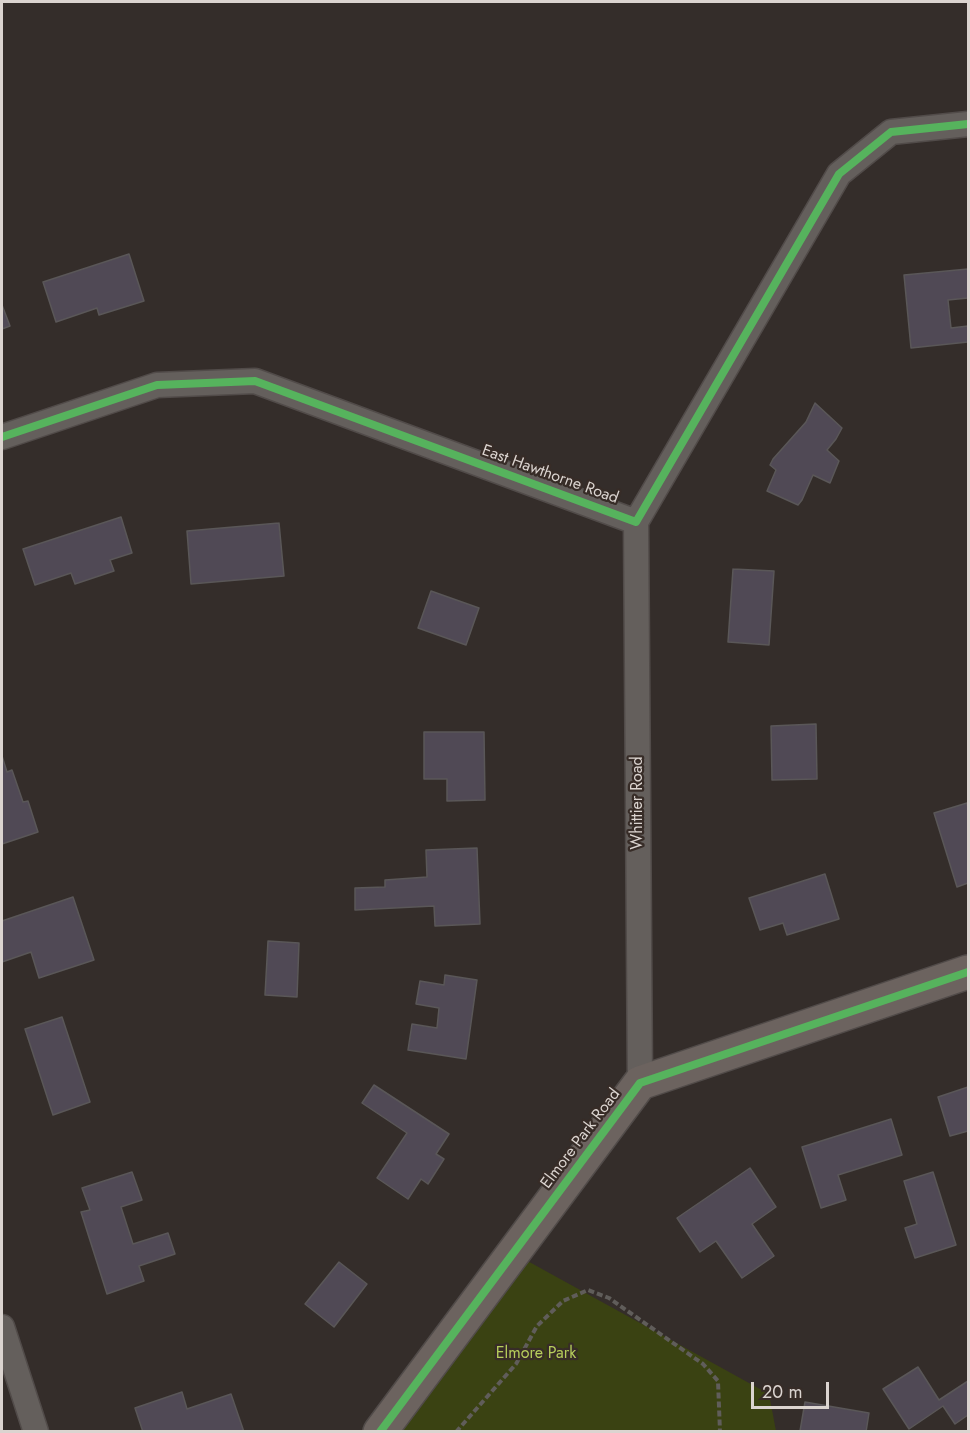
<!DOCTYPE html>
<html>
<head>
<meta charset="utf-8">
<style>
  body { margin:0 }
  #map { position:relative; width:970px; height:1433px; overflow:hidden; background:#342d2a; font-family:Jost,sans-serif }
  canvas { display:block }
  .frame { position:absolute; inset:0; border:3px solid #dbd4d0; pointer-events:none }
  .scale { position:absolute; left:751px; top:1382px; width:78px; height:27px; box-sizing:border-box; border:3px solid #dbd4d0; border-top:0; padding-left:8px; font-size:18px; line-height:21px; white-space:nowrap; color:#dbd4d0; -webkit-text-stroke:4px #372c27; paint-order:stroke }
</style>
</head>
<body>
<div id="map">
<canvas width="970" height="1433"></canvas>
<div class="frame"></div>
<div class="scale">20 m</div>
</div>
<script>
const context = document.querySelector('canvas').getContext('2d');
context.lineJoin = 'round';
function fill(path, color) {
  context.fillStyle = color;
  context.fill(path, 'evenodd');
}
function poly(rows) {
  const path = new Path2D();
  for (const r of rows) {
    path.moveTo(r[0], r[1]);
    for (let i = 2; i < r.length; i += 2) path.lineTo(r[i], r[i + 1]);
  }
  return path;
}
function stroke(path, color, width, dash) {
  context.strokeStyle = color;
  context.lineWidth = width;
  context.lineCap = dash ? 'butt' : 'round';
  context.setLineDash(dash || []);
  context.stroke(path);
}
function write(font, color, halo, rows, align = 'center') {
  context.font = font + ' Jost,sans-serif';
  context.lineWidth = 4.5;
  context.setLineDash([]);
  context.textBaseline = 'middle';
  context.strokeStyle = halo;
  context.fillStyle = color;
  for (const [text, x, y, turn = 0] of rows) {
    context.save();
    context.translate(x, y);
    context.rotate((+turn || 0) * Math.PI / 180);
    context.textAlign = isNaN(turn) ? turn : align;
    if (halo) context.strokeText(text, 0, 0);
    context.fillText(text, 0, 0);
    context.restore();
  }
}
const green = poly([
  [513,1253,769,1394,776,1431,380,1432]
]);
const building = poly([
  [129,254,144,301,99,315,97,308,56,322,43,282,129,254],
  [968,269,968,298,948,300,951,328,968,326,968,342,911,348,904,275,968,269],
  [2,305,10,326,2,329,2,305],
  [815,403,842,428,836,439,827,450,839,461,830,483,813,475,802,500,798,505,767,491,776,470,770,465,773,459,806,422,815,403],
  [121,517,132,553,110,560,114,571,75,584,71,573,35,585,23,549,121,517],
  [279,523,284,576,191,584,187,531,279,523],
  [733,569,774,571,769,645,728,642,733,569],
  [431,591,479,608,466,645,418,628,431,591],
  [816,724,817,779,772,780,771,726,816,724],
  [424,732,484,732,485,800,447,801,447,779,424,779,424,732],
  [2,756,7,772,12,770,23,802,28,801,38,832,2,844,2,756],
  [967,803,968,808,968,883,957,887,934,813,967,803],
  [477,848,480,924,435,926,434,906,355,910,355,888,385,887,385,880,427,877,426,850,477,848],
  [825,874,839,919,787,935,783,923,760,930,749,898,825,874],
  [73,897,94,960,39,978,31,952,2,962,2,921,73,897],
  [268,941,299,943,297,997,265,995,268,941],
  [445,975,477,980,466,1059,408,1050,412,1024,437,1028,439,1008,416,1004,420,981,444,985,445,975],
  [62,1017,90,1102,53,1115,25,1029,62,1017],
  [374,1085,449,1134,436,1154,444,1159,428,1184,421,1179,408,1199,377,1178,407,1133,362,1103,374,1085],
  [968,1087,968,1131,950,1136,938,1097,968,1087],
  [891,1119,902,1155,838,1175,846,1200,821,1208,802,1147,891,1119],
  [750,1168,776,1207,752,1224,774,1256,742,1278,716,1241,700,1252,677,1218,750,1168],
  [132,1172,142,1200,121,1207,133,1244,168,1233,175,1254,139,1266,144,1281,107,1294,81,1212,90,1210,82,1188,132,1172],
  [933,1172,956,1245,915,1258,905,1228,917,1224,904,1181,933,1172],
  [339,1262,367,1284,334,1327,305,1304,339,1262],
  [918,1367,939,1400,968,1381,968,1415,955,1424,943,1406,909,1429,883,1389,918,1367],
  [182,1392,187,1409,231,1394,244,1432,143,1432,135,1408,182,1392],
  [805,1402,869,1413,866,1432,800,1431,805,1402]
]);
const path = poly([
  [456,1432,516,1364,537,1326,563,1301,588,1290,609,1298,703,1364,718,1381,720,1432]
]);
const street = poly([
  [2,437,157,385,255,381,636,522],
  [636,522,640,1083],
  [636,522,839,174,891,132,968,124],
  [2,1327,36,1432]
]);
const secondary = poly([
  [380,1432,640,1083,968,972]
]);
const cycleway = poly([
  [2,437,157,385,255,381,636,522,839,174,891,132,968,124],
  [380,1432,640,1083,968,972]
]);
const streetNames = [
  ["East Hawthorne Road",550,475,20],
  ["Whittier Road",638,803,-90],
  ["Elmore Park Road",581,1139,-53]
];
const parkNames = [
  ["Elmore Park",536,1354]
];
fill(green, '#3a4212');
fill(building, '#504955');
stroke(building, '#5a5758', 1.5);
stroke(street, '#514b49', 27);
stroke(secondary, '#514b49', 36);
stroke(path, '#605d5a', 4, [6, 3]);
stroke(street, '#645f5c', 24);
stroke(secondary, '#6c635f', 33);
stroke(cycleway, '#56b35d', 8);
write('16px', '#dbd4d0', '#372c27', streetNames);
write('16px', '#b6cd5b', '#372c27', parkNames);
</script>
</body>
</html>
